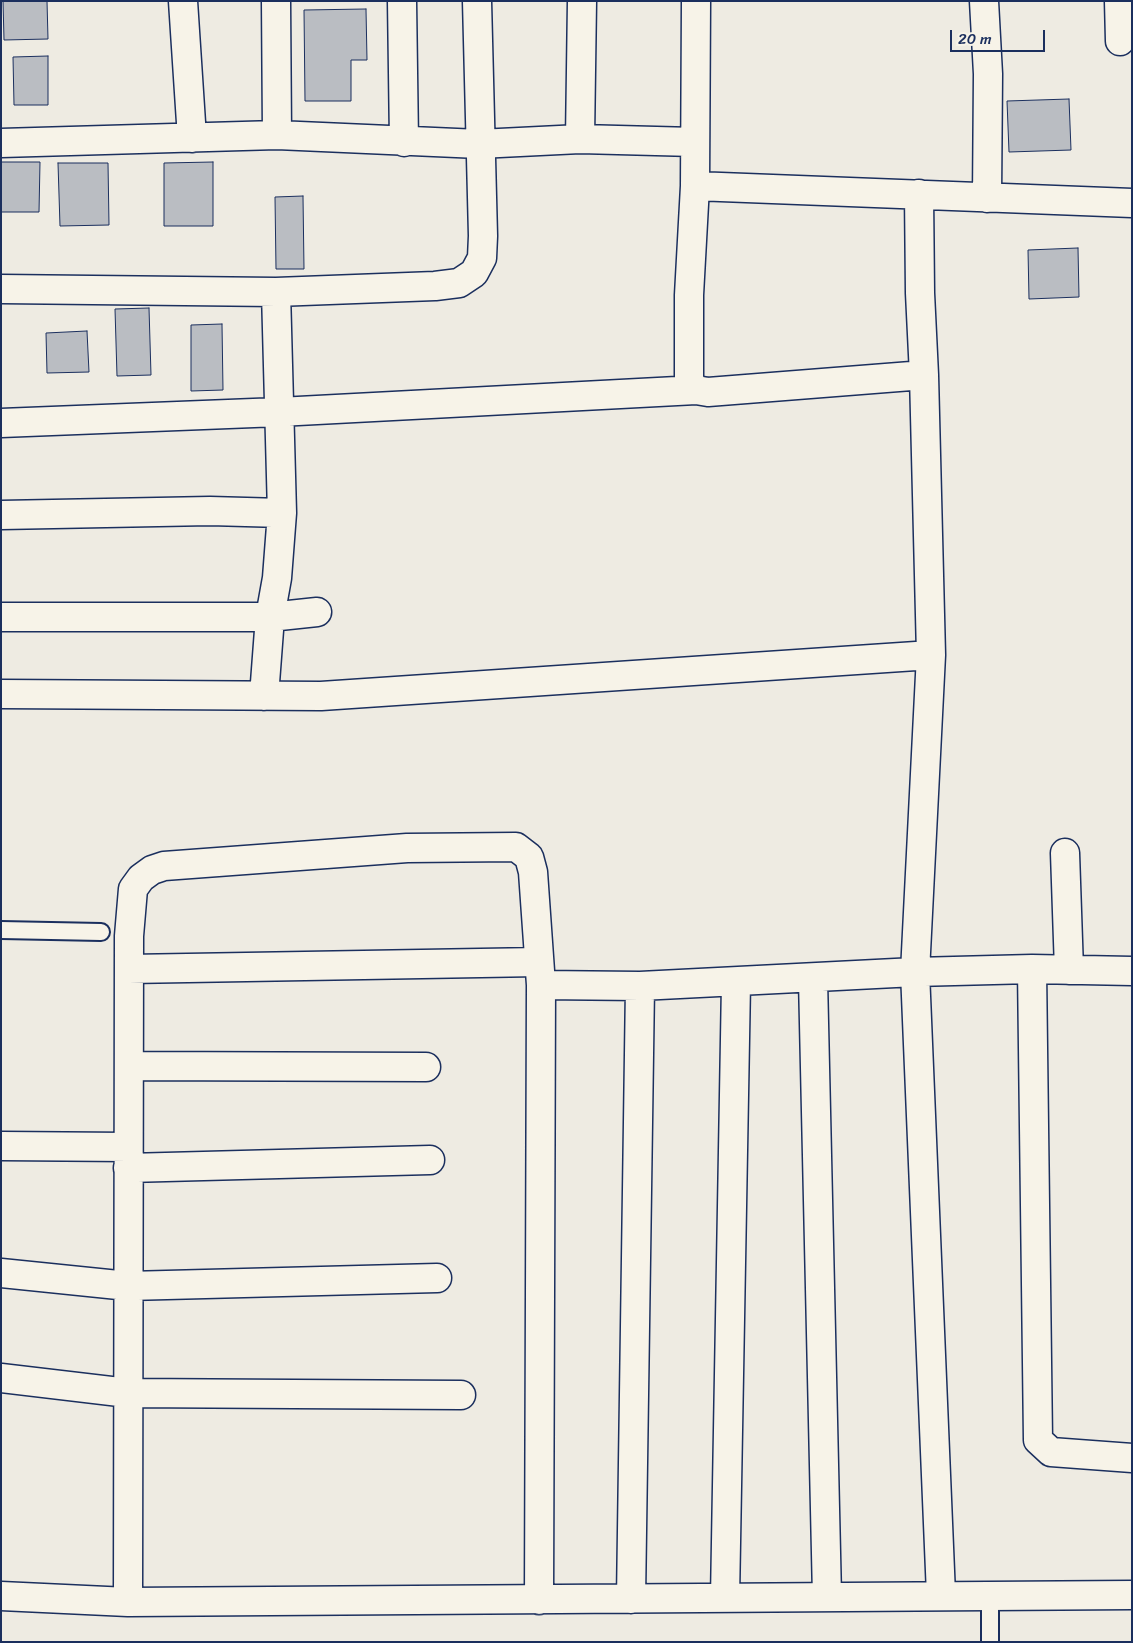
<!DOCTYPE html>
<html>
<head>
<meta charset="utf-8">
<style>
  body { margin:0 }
  #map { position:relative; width:1133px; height:1643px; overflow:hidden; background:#eeebe2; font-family:Sriracha,sans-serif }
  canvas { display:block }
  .frame { position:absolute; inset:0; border:2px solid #1b2f5e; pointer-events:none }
  .scale { position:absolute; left:950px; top:30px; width:95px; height:22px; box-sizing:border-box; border:2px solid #1b2f5e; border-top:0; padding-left:6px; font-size:15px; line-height:18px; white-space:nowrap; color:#1b2f5e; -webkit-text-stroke:4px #f7f3e8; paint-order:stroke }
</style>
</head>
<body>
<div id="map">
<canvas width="1133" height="1643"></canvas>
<div class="frame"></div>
<div class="scale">20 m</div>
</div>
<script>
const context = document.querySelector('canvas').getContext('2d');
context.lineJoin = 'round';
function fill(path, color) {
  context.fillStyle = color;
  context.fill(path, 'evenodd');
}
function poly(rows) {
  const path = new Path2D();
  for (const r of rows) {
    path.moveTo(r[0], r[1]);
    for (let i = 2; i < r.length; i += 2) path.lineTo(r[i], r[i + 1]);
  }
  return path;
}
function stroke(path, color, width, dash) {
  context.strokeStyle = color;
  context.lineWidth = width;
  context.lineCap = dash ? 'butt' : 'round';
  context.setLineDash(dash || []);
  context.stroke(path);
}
const building = poly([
  [3,1,47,1,48,39,4,40,3,1],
  [366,9,367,60,351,60,351,101,305,101,304,10,366,9],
  [48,56,48,105,14,105,13,57,48,56],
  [1069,99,1071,150,1009,152,1007,101,1069,99],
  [1,162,40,162,39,212,1,212,1,162],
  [213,162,213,226,164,226,164,163,213,162],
  [58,163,108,163,109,225,60,226,58,163],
  [303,196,304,269,276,269,275,197,303,196],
  [1078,248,1079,297,1029,299,1028,250,1078,248],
  [149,308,151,375,117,376,115,309,149,308],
  [222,324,223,390,191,391,191,325,222,324],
  [87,331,89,372,47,373,46,333,87,331]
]);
const lane = poly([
  [1,930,101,932],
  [990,1596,990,1642]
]);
const street = poly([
  [183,1,192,138],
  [276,1,277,135],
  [402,1,404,142],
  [696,1,695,186,689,295,689,381,696,390,708,392,924,375],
  [984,1,988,74,987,198],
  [1119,1,1120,41],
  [580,139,582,1],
  [1,143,277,135,479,144,580,139,694,142],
  [695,186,1132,203],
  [919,194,920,293,924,375,931,655,915,972,941,1595],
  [1,289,276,292,435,286,459,283,474,273,482,258,483,236,477,1],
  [1,423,279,412,696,390],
  [1,515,210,511,282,513],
  [1,617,270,617,317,612],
  [1,694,321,696,931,655],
  [264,696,270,617,277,578,282,513,276,292],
  [1065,853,1069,970],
  [129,969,539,962],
  [1032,969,1038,1440,1051,1452,1132,1458],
  [813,979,827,1597],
  [541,985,640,986,915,972,1032,969,1132,971],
  [130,1066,426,1067],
  [1,1146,128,1147],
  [128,1168,430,1160],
  [1,1273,128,1286,437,1278],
  [1,1378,128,1393,461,1395],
  [1,1596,128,1602,1132,1595],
  [725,1598,736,983],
  [631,1599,640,986],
  [128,1602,129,936,133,889,141,878,152,870,164,866,407,848,516,847,529,857,533,872,541,985,539,1600]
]);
fill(building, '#babdc2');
stroke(building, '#1b2f5e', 1);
stroke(lane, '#1b2f5e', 20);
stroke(street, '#1b2f5e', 31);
stroke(lane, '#f7f3e8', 16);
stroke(street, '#f7f3e8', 28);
</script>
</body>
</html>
